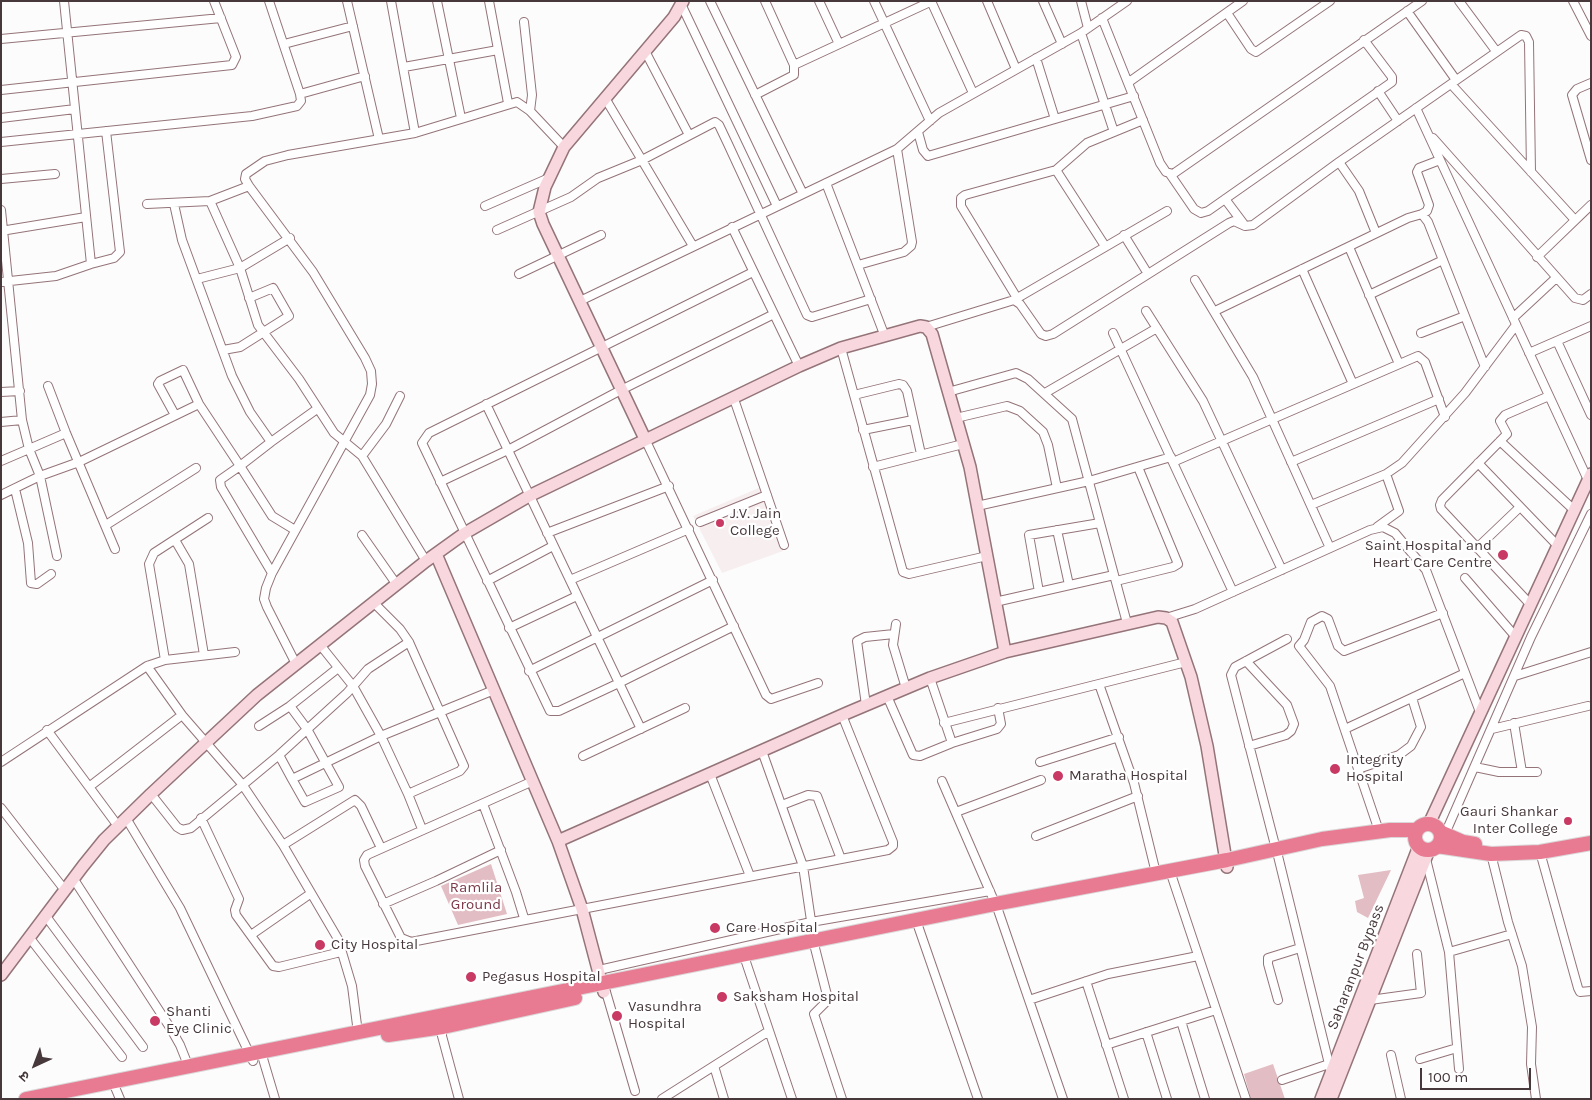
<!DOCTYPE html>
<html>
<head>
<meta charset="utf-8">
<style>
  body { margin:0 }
  #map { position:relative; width:1592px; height:1100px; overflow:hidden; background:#fcfcfc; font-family:Karla,"Noto Sans Devanagari",sans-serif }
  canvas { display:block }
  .frame { position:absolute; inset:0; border:2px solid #47393b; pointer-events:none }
  .north { position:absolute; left:10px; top:1040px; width:50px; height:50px; -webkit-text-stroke:4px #fff; paint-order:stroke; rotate:223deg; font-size:14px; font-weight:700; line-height:20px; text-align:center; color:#47393b }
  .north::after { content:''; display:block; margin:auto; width:18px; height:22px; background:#47393b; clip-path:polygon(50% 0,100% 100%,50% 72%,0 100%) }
  .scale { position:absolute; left:1420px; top:1068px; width:111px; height:22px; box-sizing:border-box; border:2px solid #47393b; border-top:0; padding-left:6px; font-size:15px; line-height:18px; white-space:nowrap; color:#47393b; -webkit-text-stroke:4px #fff; paint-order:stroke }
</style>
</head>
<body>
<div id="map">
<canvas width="1592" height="1100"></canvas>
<div class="frame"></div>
<div class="north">उ</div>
<div class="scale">100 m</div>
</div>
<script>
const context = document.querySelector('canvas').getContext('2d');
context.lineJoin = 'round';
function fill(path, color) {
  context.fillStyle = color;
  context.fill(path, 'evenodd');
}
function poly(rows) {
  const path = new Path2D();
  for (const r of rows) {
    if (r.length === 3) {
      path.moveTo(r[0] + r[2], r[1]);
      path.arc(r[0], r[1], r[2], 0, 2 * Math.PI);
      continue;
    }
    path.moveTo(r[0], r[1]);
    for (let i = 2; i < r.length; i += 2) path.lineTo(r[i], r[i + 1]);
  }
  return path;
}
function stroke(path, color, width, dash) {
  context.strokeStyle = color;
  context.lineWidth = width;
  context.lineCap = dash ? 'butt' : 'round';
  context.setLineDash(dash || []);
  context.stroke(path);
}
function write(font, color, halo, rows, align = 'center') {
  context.font = font + ' Karla,sans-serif';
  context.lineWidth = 4.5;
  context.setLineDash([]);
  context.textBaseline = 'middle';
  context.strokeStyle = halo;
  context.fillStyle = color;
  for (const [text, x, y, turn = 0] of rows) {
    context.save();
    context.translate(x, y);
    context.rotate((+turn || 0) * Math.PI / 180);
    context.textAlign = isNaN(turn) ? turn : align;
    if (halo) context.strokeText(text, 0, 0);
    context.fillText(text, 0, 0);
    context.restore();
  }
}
const built = poly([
  [761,487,783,551,722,573,693,516]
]);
const green = poly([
  [491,864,507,914,458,925,441,886],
  [1391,870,1368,918,1357,912,1355,901,1364,898,1358,875],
  [1273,1064,1285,1099,1251,1099,1244,1074]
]);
const street = poly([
  [347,1,379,139],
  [391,1,415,133,517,102,530,111,564,147],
  [437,1,461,118],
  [489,1,508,103],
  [710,1,803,194],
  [765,1,794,65],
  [819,1,839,44],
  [874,1,930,121],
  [931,1,973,93],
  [987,1,1016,69],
  [1043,1,1062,44],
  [1081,1,1088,28],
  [1459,1,1496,51],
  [1573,1,1591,36],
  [681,4,777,206],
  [1407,11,1456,80],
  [1227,13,1251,49,1256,52,1330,1],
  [1102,18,1160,163,1166,172,1173,174,1422,1],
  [524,22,532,95,530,111],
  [1081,33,1114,132],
  [1,39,221,18],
  [284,44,353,26],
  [645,51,689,135],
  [1036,58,1055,119],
  [404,67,498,50],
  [1129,82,1243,1],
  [1591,83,1577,89,1572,95,1591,160],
  [1451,84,1575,220],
  [1,90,232,65,236,57,214,1],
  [1378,91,1398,121],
  [300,94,365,76],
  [755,95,794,75,794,65,932,1],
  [605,98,693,246],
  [1416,108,1588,480],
  [1,118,75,109],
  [918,132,923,150,928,156,1134,96],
  [1433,138,1575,298,1583,300,1591,294],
  [1,142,252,116,297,106,301,101,300,94,269,1],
  [1339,162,1359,191,1376,233],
  [1056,170,1087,143,1143,120],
  [1170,174,1194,209,1201,213,1208,211,1392,82,1392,77,1364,40],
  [1,179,55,174],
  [826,183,884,334],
  [1225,199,1243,223],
  [210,201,240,268,258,325,299,379,334,433,362,456,426,561],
  [147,204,210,201,249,186],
  [174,204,182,240,232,376,250,412,271,442,317,409],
  [485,206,549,178],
  [1,210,22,420,29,449,1,461],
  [1422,214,1427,211,1429,205,1417,172,1419,168,1440,160],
  [732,227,799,366],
  [497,230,571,197,598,178,642,160,715,122,719,125,728,144,807,315,812,317,871,299],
  [1,231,86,217],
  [1124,235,1148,274],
  [1349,247,1399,364],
  [1537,257,1591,205],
  [91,264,114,258,120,252,106,131],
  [858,265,904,252,911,246,912,242,897,149],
  [1302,269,1353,384],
  [519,274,601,235],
  [197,279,240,268,290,238],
  [1195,280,1253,377,1330,548],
  [1,282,56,276,91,264,64,1],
  [1369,295,1443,260],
  [1017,298,961,206,961,198,965,195,1056,170,1105,246],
  [1014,300,1167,211],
  [580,301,897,149,939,113,1081,33,1127,1],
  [1146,311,1203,401,1282,570],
  [1215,311,1408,218,1422,214,1428,222,1485,367],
  [1513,318,1556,278],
  [926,327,1014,300,1020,304,1041,334,1046,336,1053,334,1229,223,1234,221,1245,226,1253,225,1339,162,1521,35,1526,36,1529,42,1531,172],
  [1113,333,1233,592],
  [1421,333,1465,316],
  [1557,341,1591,415],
  [841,348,903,572,909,574,987,556],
  [223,350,240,347,289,316,273,288,249,298],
  [1529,353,1591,326],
  [48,386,66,433,115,549],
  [1,392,20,391],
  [948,392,1016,373,1028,379,1072,419,1127,623],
  [1045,393,1157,328],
  [854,395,899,384,903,385,907,391,921,454],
  [734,399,784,545],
  [486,404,641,729],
  [175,415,158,384,160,381,183,370,199,404,240,466,220,480,221,487,272,573],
  [956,418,1007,406,1020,411,1043,432,1048,445,1057,488],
  [1,422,22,420],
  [863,430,913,420],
  [645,439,766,695,771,699,818,683],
  [1500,441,1574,510],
  [271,442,240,466,272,516,295,530],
  [362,456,386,424,400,396],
  [1173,462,1418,356,1425,362,1445,417],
  [1291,462,1439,399],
  [1478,463,1557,545],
  [873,467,963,444],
  [440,482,508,450,621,390,774,314],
  [15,489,28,543,31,583,37,584,51,574],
  [1,495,40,476,79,462,199,404],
  [1311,505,1386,474,1402,463,1465,393,1516,325],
  [977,506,1089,481,1171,457],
  [700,522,767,495],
  [106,525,196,468],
  [1377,527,1399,511,1386,474],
  [1057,530,1069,585],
  [547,533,669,486],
  [362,535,397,585],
  [175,540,189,564,204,655],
  [1477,548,1520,507],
  [57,556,40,476,29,449,66,433],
  [1465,578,1515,636],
  [570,580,689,529],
  [487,581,553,546],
  [1116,581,1173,567,1178,564,1138,467],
  [1039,592,1029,535,1100,523],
  [995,602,1114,575],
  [374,603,400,629,409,642,464,766,460,771,408,794],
  [1530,604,1441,509,1440,505,1442,500,1507,434,1500,421,1505,415,1549,396],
  [1166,618,1195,609,1370,530,1383,527,1395,533,1426,570,1480,712],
  [896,624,893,645,906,688],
  [734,626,619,683,559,711,550,711,422,443,429,433,753,272],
  [509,628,577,596],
  [321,646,353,686,381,736,408,794,422,829],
  [165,660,149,564,154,553,208,518],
  [1246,661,1287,705,1294,724,1291,731,1286,735,1249,746],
  [296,664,267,607,264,599,266,588,272,573,370,395,372,384,371,371,365,358,313,272,249,186,245,179,246,174,265,161,288,155,415,133],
  [147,666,165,660,235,652],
  [529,671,713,580],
  [1515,676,1591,652],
  [930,678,952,743,997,729,1001,724,998,708],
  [1099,684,1134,783,1156,873],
  [887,696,913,755,920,756,952,743],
  [866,705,857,641,865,637,894,634],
  [944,723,1186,662],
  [1514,723,1522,772],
  [259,726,290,706],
  [1345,729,1465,673],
  [1492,729,1588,706],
  [47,730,118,826],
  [762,751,803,866,815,948,827,995,827,1001,814,1014,842,1099],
  [279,755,292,779,381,736,494,690],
  [583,756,685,708],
  [1,762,147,666,182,715,242,784,283,845,338,939,352,986,358,1033],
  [1040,762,1119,737],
  [1475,767,1499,772,1537,772],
  [1358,769,1399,755,1411,746,1421,727,1412,698],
  [710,774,750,876],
  [292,779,305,802,339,787,307,729,290,706,338,668],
  [533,781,367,855,364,860,365,866,401,938,411,942,888,850,893,846,893,842,842,715],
  [942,781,998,910,1063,1099],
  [89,787,182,715],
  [151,794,177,827,182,830,191,828,279,755,347,693,368,669,409,642],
  [483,804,516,892,524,918],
  [782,805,808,795,817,796,841,859],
  [1,808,64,889],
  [956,812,1041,780],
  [126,818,180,908,253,1061],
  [201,818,239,899,235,910,236,915,273,966,279,967,341,952],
  [1379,831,1330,686,1299,646,1304,640,1311,622,1322,616,1328,619,1338,646,1344,651,1443,613],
  [1445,834,1531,637,1591,514],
  [1036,836,1138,796],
  [283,845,355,800,361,806,381,848],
  [1276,849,1231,675,1235,667,1287,639],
  [1540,852,1578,988,1580,992,1591,991],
  [1491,854,1508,922,1522,966,1532,1027,1531,1064,1536,1099],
  [1278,856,1331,1072],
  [1426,859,1449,952,1459,1069],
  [1172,877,1246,1099],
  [73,878,171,1029,180,1045,188,1065],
  [383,904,436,881,501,850],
  [45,915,143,1047],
  [916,920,978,1099],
  [251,935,310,894],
  [29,937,122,1057],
  [1449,952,1512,934],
  [746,962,792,1099],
  [599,970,811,922,990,891],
  [1086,981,1124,1099],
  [606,992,635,1091],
  [1029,1000,1108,974,1198,956],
  [1278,1000,1268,964,1268,958,1300,948],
  [1370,1000,1421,993,1417,954],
  [1181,1021,1205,1099],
  [442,1026,442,1036,459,1099],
  [1146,1032,1167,1099],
  [1106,1045,1216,1010],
  [261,1052,275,1099],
  [1391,1055,1401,1099],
  [1420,1059,1457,1048],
  [714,1066,724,1099],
  [112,1080,120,1099],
  [1282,1080,1329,1064],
  [662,1099,769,1031]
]);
const secondary = poly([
  [645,439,543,224,539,212,545,187,564,147,674,17,683,1],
  [436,554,558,841,847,713,930,678,1005,652,1158,617,1166,618,1172,622,1191,677,1207,746,1227,867],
  [1429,824,1591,474],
  [558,841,582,909,604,992],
  [1,975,83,866,104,840,151,794,257,695,426,561,465,533,529,496,799,366,841,348,920,326,926,327,932,334,970,467,1005,652],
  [1321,1099,1419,846],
  [1331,1099,1429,850]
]);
const highway = poly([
  [1428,837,13],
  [1440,832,1463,842,1475,844],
  [1437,846,1491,854,1540,852,1591,843],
  [388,1035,443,1027,575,998],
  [26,1099,995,904,1227,860,1322,839,1390,830,1417,830]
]);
const markers = [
  [720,523,5,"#c83a64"],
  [1503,555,6,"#c83a64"],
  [1335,769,6,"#c83a64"],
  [1058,776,6,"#c83a64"],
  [1568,821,5,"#c83a64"],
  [715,928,6,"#c83a64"],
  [320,945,6,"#c83a64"],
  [471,977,6,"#c83a64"],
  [722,997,6,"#c83a64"],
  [617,1016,6,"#c83a64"],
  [155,1021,6,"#c83a64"]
];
const poiNames = [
  ["J.V. Jain",730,514],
  ["College",730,531],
  ["Saint Hospital and",1492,546,"right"],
  ["Heart Care Centre",1492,563,"right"],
  ["Integrity",1346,760],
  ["Hospital",1346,777],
  ["Maratha Hospital",1069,776],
  ["Gauri Shankar",1558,812,"right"],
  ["Inter College",1558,829,"right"],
  ["Care Hospital",726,928],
  ["City Hospital",331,945],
  ["Pegasus Hospital",482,977],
  ["Saksham Hospital",733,997],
  ["Vasundhra",628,1007],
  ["Hospital",628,1024],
  ["Shanti",166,1012],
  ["Eye Clinic",166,1029]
];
const parkNames = [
  ["Ramlila",476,888],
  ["Ground",476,905]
];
const streetNames = [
  ["Saharanpur Bypass",1356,967,-69]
];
fill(built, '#f7eeef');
fill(green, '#e2bdc3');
stroke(street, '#947479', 10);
stroke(secondary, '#947479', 14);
stroke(highway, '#dad7d8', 16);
stroke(street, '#fff', 8);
stroke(secondary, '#f8d7de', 11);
stroke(highway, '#e87a92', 14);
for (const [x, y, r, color] of markers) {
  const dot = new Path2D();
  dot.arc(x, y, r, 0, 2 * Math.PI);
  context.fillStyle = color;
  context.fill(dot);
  stroke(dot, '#fff', 2);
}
write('15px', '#47393b', '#fff', poiNames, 'left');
write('15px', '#7c3949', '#fff', parkNames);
write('15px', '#47393b', '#fff', streetNames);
</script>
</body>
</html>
